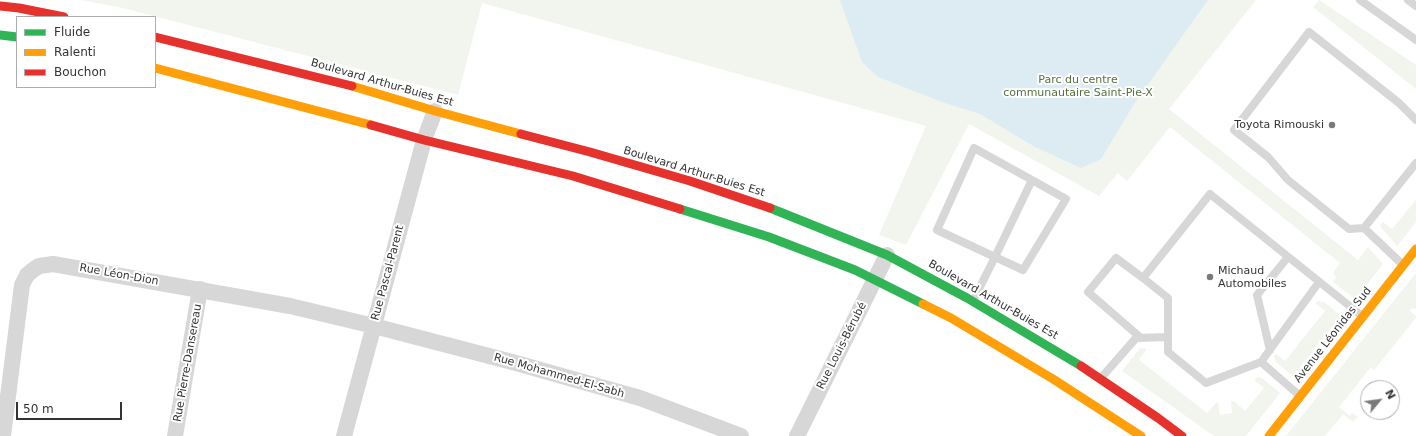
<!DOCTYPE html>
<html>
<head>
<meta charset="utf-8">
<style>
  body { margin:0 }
  #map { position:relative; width:1416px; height:436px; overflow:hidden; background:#fff; font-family:"DejaVu Sans",sans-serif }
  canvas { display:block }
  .legend { position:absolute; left:16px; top:16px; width:140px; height:72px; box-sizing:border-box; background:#fff; border:1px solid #adadad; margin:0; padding:5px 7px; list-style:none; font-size:12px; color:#333 }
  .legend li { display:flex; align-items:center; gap:8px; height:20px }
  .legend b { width:20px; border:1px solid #adadad }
  .north { position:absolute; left:1360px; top:380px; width:40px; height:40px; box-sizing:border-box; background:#fff; border:1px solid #adadad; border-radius:50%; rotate:61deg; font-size:11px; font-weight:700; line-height:16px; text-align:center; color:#333 }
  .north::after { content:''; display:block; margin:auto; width:14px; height:18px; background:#7a7a7a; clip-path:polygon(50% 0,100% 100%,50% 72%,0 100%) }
  .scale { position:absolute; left:16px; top:402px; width:106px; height:18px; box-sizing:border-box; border:2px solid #333; border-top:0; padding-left:5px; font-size:12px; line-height:14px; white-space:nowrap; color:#333; -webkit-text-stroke:3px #fff; paint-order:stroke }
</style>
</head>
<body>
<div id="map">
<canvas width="1416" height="436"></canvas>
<ul class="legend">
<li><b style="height:5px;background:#30b455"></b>Fluide</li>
<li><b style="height:5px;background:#ff9f0a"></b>Ralenti</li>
<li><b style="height:5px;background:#e5322d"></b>Bouchon</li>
</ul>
<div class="north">N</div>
<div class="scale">50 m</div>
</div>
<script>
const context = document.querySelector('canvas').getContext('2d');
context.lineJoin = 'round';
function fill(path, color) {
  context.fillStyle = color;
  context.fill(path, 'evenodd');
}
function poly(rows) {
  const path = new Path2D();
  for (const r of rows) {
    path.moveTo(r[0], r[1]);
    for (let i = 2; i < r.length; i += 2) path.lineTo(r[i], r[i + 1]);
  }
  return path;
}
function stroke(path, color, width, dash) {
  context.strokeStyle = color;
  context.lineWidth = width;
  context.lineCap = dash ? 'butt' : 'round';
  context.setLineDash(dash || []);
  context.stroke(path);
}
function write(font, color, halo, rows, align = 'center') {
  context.font = font + ' "DejaVu Sans",sans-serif';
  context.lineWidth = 4;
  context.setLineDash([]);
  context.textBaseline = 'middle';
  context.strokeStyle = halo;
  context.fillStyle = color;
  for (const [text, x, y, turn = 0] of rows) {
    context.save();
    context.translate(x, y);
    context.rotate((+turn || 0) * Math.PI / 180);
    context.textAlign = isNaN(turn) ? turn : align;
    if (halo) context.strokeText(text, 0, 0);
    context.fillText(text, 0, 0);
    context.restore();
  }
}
const green = poly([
  [81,0,1256,0,1169,109,1358,260,1368,247,1383,264,1355,299,1333,282,1336,277,1333,273,1340,263,1170,127,1127,181,1118,173,1099,196,969,124,906,245,879,235,926,126,482,3,458,95,123,8],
  [1319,0,1416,65,1416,89,1313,7],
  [1416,200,1416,222,1397,246,1380,226,1383,222,1392,229],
  [1416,273,1416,309,1412,308,1410,311,1416,316,1416,318,1374,370,1371,367,1339,407,1350,416,1352,413,1358,417,1353,422,1343,414,1325,436,1286,436],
  [1319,301,1324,302,1341,316,1293,376,1276,362,1274,356,1276,354,1285,361,1325,311,1315,303],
  [1140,348,1147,349,1139,360,1207,413,1215,404,1218,402,1220,415,1232,413,1231,401,1234,401,1245,411,1264,388,1254,380,1258,377,1262,378,1280,393,1246,436,1214,436,1122,371]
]);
const water = poly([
  [840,0,1208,0,1134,104,1101,159,1081,168,1035,147,980,114,945,103,878,77,862,62]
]);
const lane = poly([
  [1360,0,1416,40],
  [1408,0,1416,6],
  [1364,228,1416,163],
  [1402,264,1364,228,1349,229,1288,180,1268,157,1234,130,1309,32,1399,103,1416,120],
  [973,301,995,257,1032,180,974,148,937,230,995,257,1023,270,1066,199,1032,180],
  [1141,338,1088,292,1116,258,1143,278],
  [1270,350,1257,295,1288,257],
  [1261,362,1319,282],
  [1101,378,1136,338,1168,337],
  [1300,396,1261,362,1206,383,1168,352,1168,298,1143,278,1210,194,1362,316]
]);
const street = poly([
  [3,436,22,285,27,275,33,270,39,266,53,264,290,306,374,326,516,363,640,398,741,436],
  [175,436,200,289],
  [344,436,424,140,435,111],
  [797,436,887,255]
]);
const fast = poly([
  [0,35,17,37],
  [770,208,887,255,967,298,1081,366],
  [680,209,769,237,855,270,923,304]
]);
const slow = poly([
  [155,68,371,125],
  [352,86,435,111,521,134],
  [923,304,951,318,1053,379,1141,436],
  [1269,436,1416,249]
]);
const jam = poly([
  [0,6,19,8,64,17],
  [155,37,352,86],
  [371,125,424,140,573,176,680,209],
  [521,134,590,152,690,181,770,208],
  [1081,366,1158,418,1182,436]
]);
const markers = [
  [1332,125,4,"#7a7a7a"],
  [1210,277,4,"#7a7a7a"]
];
const parkNames = [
  ["Parc du centre",1078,80],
  ["communautaire Saint-Pie-X",1078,93]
];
const streetNames = [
  ["Boulevard Arthur-Buies Est",382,83,16],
  ["Boulevard Arthur-Buies Est",694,172,17],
  ["Rue Pascal-Parent",388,273,-75],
  ["Rue Léon-Dion",119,275,10],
  ["Boulevard Arthur-Buies Est",993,300,30],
  ["Avenue Léonidas Sud",1333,335,-52],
  ["Rue Louis-Bérubé",842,346,-63],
  ["Rue Pierre-Dansereau",188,363,-80],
  ["Rue Mohammed-El-Sabh",559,376,16]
];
const poiNames = [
  ["Toyota Rimouski",1324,125],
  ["Michaud",1218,271,"left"],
  ["Automobiles",1218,284,"left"]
];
fill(green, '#f1f5ed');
fill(water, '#ddebf3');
stroke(lane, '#d7d7d7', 8);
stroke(street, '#d7d7d7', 16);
stroke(fast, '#30b455', 9);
stroke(slow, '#ff9f0a', 9);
stroke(jam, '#e5322d', 9);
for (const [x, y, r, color] of markers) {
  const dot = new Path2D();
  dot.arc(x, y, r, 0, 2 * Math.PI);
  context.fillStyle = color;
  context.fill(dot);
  stroke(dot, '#fff', 1.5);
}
write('11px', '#56703f', '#fff', parkNames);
write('11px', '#333', '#fff', streetNames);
write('11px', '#333', '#fff', poiNames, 'right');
</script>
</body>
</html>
